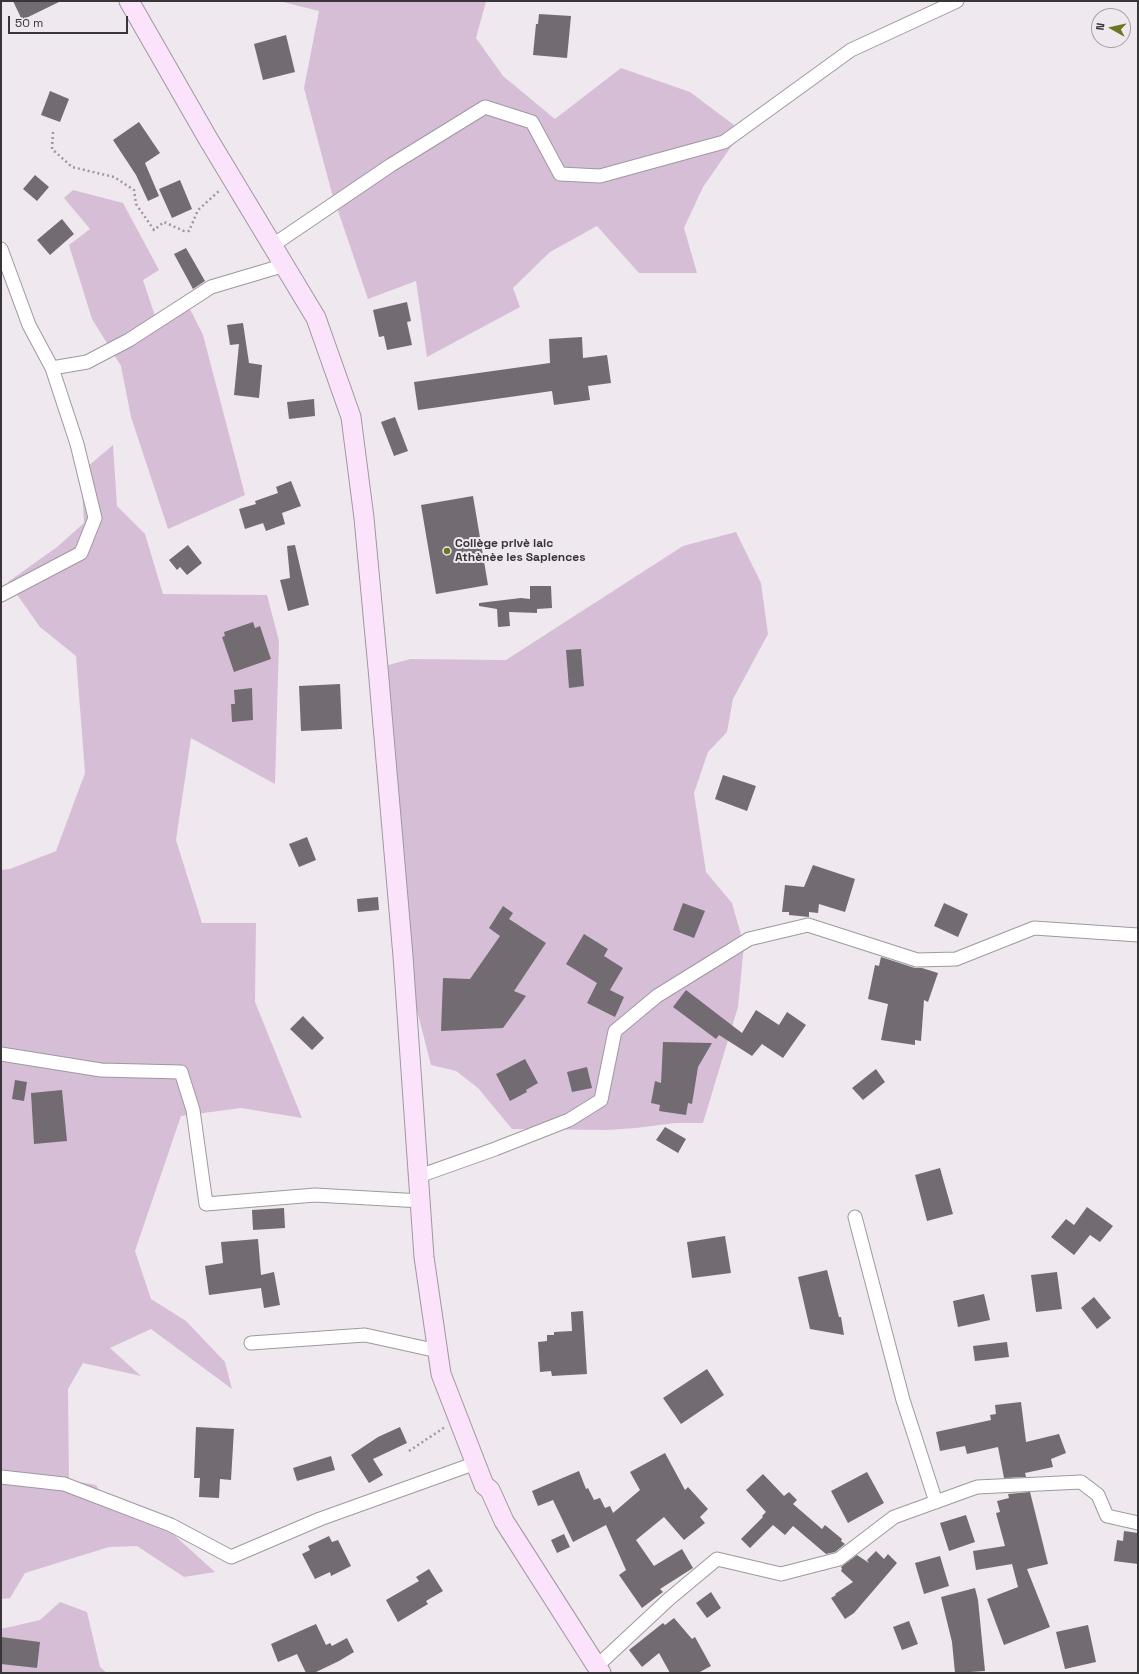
<!DOCTYPE html>
<html>
<head>
<meta charset="utf-8">
<style>
  body { margin:0 }
  #map { position:relative; width:1139px; height:1674px; overflow:hidden; background:#efe8ef; font-family:"Space Grotesk",sans-serif }
  canvas { display:block }
  .frame { position:absolute; inset:0; border:2px solid #393639; pointer-events:none }
  .north { position:absolute; left:1091px; top:8px; width:40px; height:40px; box-sizing:border-box; background:#efe8ef; border:1px solid #a6a1a6; border-radius:50%; rotate:278deg; font-size:11px; font-weight:700; line-height:16px; text-align:center; color:#393639 }
  .north::after { content:''; display:block; margin:auto; width:14px; height:18px; background:#6d7721; clip-path:polygon(50% 0,100% 100%,50% 72%,0 100%) }
  .scale { position:absolute; left:8px; top:16px; width:120px; height:18px; box-sizing:border-box; border:2px solid #393639; border-top:0; padding-left:5px; font-size:12px; line-height:14px; white-space:nowrap; color:#393639; -webkit-text-stroke:3px #efe8ef; paint-order:stroke }
</style>
</head>
<body>
<div id="map">
<canvas width="1139" height="1674"></canvas>
<div class="frame"></div>
<div class="north">N</div>
<div class="scale">50 m</div>
</div>
<script>
const context = document.querySelector('canvas').getContext('2d');
context.lineJoin = 'round';
function fill(path, color) {
  context.fillStyle = color;
  context.fill(path, 'evenodd');
}
function poly(rows) {
  const path = new Path2D();
  for (const r of rows) {
    path.moveTo(r[0], r[1]);
    for (let i = 2; i < r.length; i += 2) path.lineTo(r[i], r[i + 1]);
  }
  return path;
}
function stroke(path, color, width, dash) {
  context.strokeStyle = color;
  context.lineWidth = width;
  context.lineCap = dash ? 'butt' : 'round';
  context.setLineDash(dash || []);
  context.stroke(path);
}
function write(font, color, halo, rows, align = 'center') {
  context.font = font + ' "Space Grotesk",sans-serif';
  context.lineWidth = 4;
  context.setLineDash([]);
  context.textBaseline = 'middle';
  context.strokeStyle = halo;
  context.fillStyle = color;
  for (const [text, x, y, turn = 0] of rows) {
    context.save();
    context.translate(x, y);
    context.rotate((+turn || 0) * Math.PI / 180);
    context.textAlign = isNaN(turn) ? turn : align;
    if (halo) context.strokeText(text, 0, 0);
    context.fillText(text, 0, 0);
    context.restore();
  }
}
const green = poly([
  [279,1,486,1,476,38,503,76,555,119,621,68,690,92,742,131,703,187,684,228,697,273,639,273,597,226,550,252,513,288,520,307,427,357,416,281,368,299,331,190,304,88,319,11],
  [73,190,123,203,159,270,143,280,156,319,189,307,203,335,245,495,168,529,131,417,121,366,92,319,69,245,90,229,64,198],
  [113,445,117,506,145,534,163,594,267,595,279,641,275,784,191,738,176,840,202,923,256,923,255,1002,302,1118,241,1108,181,1116,135,1251,151,1299,186,1321,225,1362,232,1389,151,1329,110,1348,141,1376,83,1363,68,1389,69,1480,96,1485,111,1510,173,1534,215,1572,184,1577,137,1546,109,1547,25,1573,10,1598,1,1599,1,870,10,869,56,851,85,773,76,656,40,627,8,582,57,547,84,523,81,472],
  [736,532,761,583,768,634,733,699,727,732,708,752,694,793,706,872,732,903,744,945,738,1007,703,1123,675,1123,636,1128,607,1130,512,1129,478,1088,456,1071,431,1065,403,956,378,668,410,659,506,660,683,546],
  [60,1602,87,1612,100,1667,107,1673,1,1673,1,1629,40,1620]
]);
const building = poly([
  [13,1,61,1,22,20],
  [539,14,571,16,567,58,533,55,536,24,538,24],
  [286,35,295,72,263,80,254,44],
  [50,91,69,99,60,122,41,115],
  [139,122,160,153,145,163,159,196,148,201,136,175,113,140],
  [35,175,49,187,37,201,23,189],
  [180,180,192,209,172,218,159,189],
  [62,219,74,234,50,255,37,240],
  [186,248,205,281,193,289,174,254],
  [407,302,411,321,407,322,412,345,387,350,384,336,379,337,373,310],
  [243,323,249,363,262,365,259,398,234,395,239,344,230,345,227,325],
  [582,337,583,358,607,355,611,383,588,386,590,400,554,405,552,391,418,410,414,382,550,363,549,339],
  [314,399,315,416,289,419,287,402],
  [395,417,408,451,394,456,381,422],
  [291,481,301,506,282,513,285,524,266,531,263,523,245,529,239,509,256,504,255,501,278,493,276,487],
  [473,496,488,585,436,594,421,505],
  [188,545,202,563,187,575,180,567,177,570,169,560],
  [295,545,309,605,288,611,280,580,290,578,287,546],
  [530,586,551,586,552,608,537,609,537,613,509,612,510,626,498,627,497,609,479,606,479,603,521,598,530,599],
  [253,622,255,628,260,626,271,659,234,672,222,637,225,636,224,632],
  [581,649,584,686,569,688,566,650],
  [340,684,342,729,301,731,299,686],
  [252,688,253,720,232,722,231,704,235,704,234,690],
  [723,775,756,786,747,811,715,799],
  [307,837,316,860,299,867,289,844],
  [813,865,855,879,845,912,819,904,818,913,809,912,809,917,789,915,789,912,782,912,785,885,804,887],
  [378,897,379,910,358,912,357,899],
  [683,903,705,911,694,938,673,930],
  [944,903,968,914,958,937,934,926],
  [503,906,513,913,509,919,546,943,514,991,526,996,503,1028,441,1031,443,978,470,979,500,936,489,928],
  [584,934,608,949,604,956,623,968,610,990,624,997,615,1017,587,1003,597,983,566,964],
  [881,957,915,968,922,968,938,973,928,1002,924,1000,921,1041,915,1040,915,1045,881,1040,888,1004,868,999,875,965,879,966],
  [686,990,742,1033,756,1010,779,1025,787,1012,806,1025,783,1058,762,1044,752,1056,719,1035,716,1039,673,1007],
  [303,1016,324,1038,312,1050,290,1029],
  [663,1042,712,1043,698,1067,692,1104,688,1103,686,1115,659,1111,660,1105,651,1103,655,1081,661,1083],
  [525,1059,538,1083,526,1090,527,1092,510,1101,496,1074],
  [587,1067,592,1088,572,1092,567,1072],
  [876,1069,885,1082,863,1100,852,1088],
  [15,1080,27,1082,24,1101,12,1099],
  [62,1090,67,1141,34,1144,31,1093],
  [665,1127,686,1139,678,1153,656,1140],
  [940,1168,953,1214,927,1221,915,1175],
  [1087,1207,1113,1226,1100,1242,1090,1235,1074,1255,1051,1237,1066,1219,1074,1225],
  [284,1208,285,1228,253,1230,252,1210],
  [725,1236,731,1273,692,1278,687,1242],
  [258,1239,261,1275,274,1272,280,1305,264,1308,261,1288,209,1295,205,1266,223,1263,221,1242],
  [827,1270,839,1317,841,1317,844,1335,810,1329,798,1277],
  [1057,1272,1062,1309,1036,1312,1031,1275],
  [984,1294,990,1320,958,1327,953,1301],
  [1094,1297,1111,1318,1097,1329,1081,1308],
  [583,1311,587,1374,552,1376,551,1371,540,1372,538,1342,547,1341,547,1335,554,1335,554,1332,572,1331,571,1312],
  [1007,1342,1009,1357,975,1361,973,1346],
  [707,1369,724,1395,681,1424,663,1398],
  [1021,1402,1026,1442,1059,1434,1066,1453,1051,1459,1053,1467,1025,1473,1026,1477,1004,1478,998,1447,967,1454,965,1446,940,1451,936,1432,991,1420,990,1415,996,1414,995,1405],
  [196,1427,234,1429,231,1480,220,1479,219,1498,199,1497,200,1478,194,1478],
  [400,1427,407,1443,373,1459,383,1475,369,1483,351,1455,378,1437],
  [665,1453,685,1490,688,1487,708,1509,700,1517,705,1523,684,1540,664,1517,636,1540,654,1566,682,1549,693,1568,660,1589,663,1592,642,1608,619,1575,626,1570,606,1525,573,1542,553,1500,538,1506,532,1491,579,1471,586,1489,588,1488,594,1500,600,1498,605,1508,610,1506,613,1513,640,1490,630,1472],
  [331,1456,335,1470,297,1481,293,1468],
  [867,1472,884,1503,848,1523,831,1491],
  [763,1474,784,1496,789,1492,797,1500,793,1504,822,1529,825,1525,842,1539,841,1541,845,1544,835,1552,826,1554,793,1526,785,1535,773,1525,750,1548,741,1539,763,1517,762,1516,766,1512,746,1490],
  [1030,1492,1048,1564,1027,1569,1050,1627,1004,1645,987,1599,1018,1587,1012,1564,976,1570,973,1551,1005,1546,996,1513,1000,1512,997,1501,1009,1498,1008,1494],
  [966,1515,975,1542,949,1551,940,1523],
  [1124,1531,1138,1533,1138,1564,1114,1561,1117,1540,1123,1541],
  [564,1534,570,1547,557,1553,551,1540],
  [329,1536,332,1542,338,1540,351,1566,331,1576,330,1572,315,1579,302,1554,310,1550,308,1546],
  [876,1551,884,1559,888,1554,897,1563,854,1613,845,1619,831,1598,836,1595,835,1594,853,1582,841,1571,842,1569,841,1567,857,1555,869,1563,867,1560],
  [940,1556,949,1586,924,1594,915,1563],
  [429,1569,443,1591,426,1601,428,1604,398,1622,386,1600,419,1581,416,1577],
  [975,1588,978,1600,985,1671,955,1673,952,1642,941,1597],
  [711,1592,721,1608,707,1618,696,1603],
  [674,1618,692,1639,695,1637,711,1666,698,1673,670,1673,659,1653,642,1667,629,1650,663,1623,665,1625],
  [909,1621,918,1644,902,1650,893,1627],
  [316,1624,326,1645,330,1643,332,1646,347,1638,354,1652,339,1661,314,1673,306,1673,297,1654,278,1662,271,1644],
  [1088,1625,1096,1662,1065,1669,1056,1632],
  [1,1637,40,1642,37,1668,1,1664]
]);
const path = poly([
  [53,132,52,149,72,167,114,177,134,190,136,204,154,230,164,222,184,231,189,231,198,210,219,191],
  [409,1451,445,1427]
]);
const street = poly([
  [273,245,391,165,485,107,532,122,560,174,600,176,724,142,851,50,957,1],
  [1,249,29,325,52,368,87,362,129,340,211,287,285,265],
  [1,595,81,553,95,518,77,444,52,368],
  [1,1054,101,1070,181,1072,193,1110,206,1204,315,1195,421,1201],
  [419,1176,495,1149,569,1120,601,1100,615,1031,657,996,749,939,808,925,917,960,956,959,1034,928,1138,935],
  [855,1217,903,1400,936,1502],
  [251,1343,365,1335,438,1351],
  [1,1477,64,1484,171,1525,231,1557,320,1519,476,1463],
  [597,1666,669,1599,717,1559,781,1574,839,1559,894,1517,977,1487,1081,1482,1098,1495,1107,1516,1138,1523]
]);
const secondary = poly([
  [129,1,207,137,316,318,351,417,364,518,378,668,403,956,424,1257,441,1374,484,1485,490,1490,504,1521,601,1673]
]);
const markers = [
  [447,551,4,"#6d7721"]
];
const poiNames = [
  ["Collège privè laic",455,544],
  ["Athènèe les Sapiences",455,558]
];
fill(green, '#d6bfd6');
fill(building, '#726b72');
stroke(street, '#9f989f', 15);
stroke(secondary, '#9f989f', 21);
stroke(path, '#9e999e', 2.5, [2, 3]);
stroke(street, '#fff', 13);
stroke(secondary, '#fbe4fb', 19);
for (const [x, y, r, color] of markers) {
  const dot = new Path2D();
  dot.arc(x, y, r, 0, 2 * Math.PI);
  context.fillStyle = color;
  context.fill(dot);
  stroke(dot, '#efe8ef', 1.5);
}
write('bold 12px', '#393639', '#efe8ef', poiNames, 'left');
</script>
</body>
</html>
